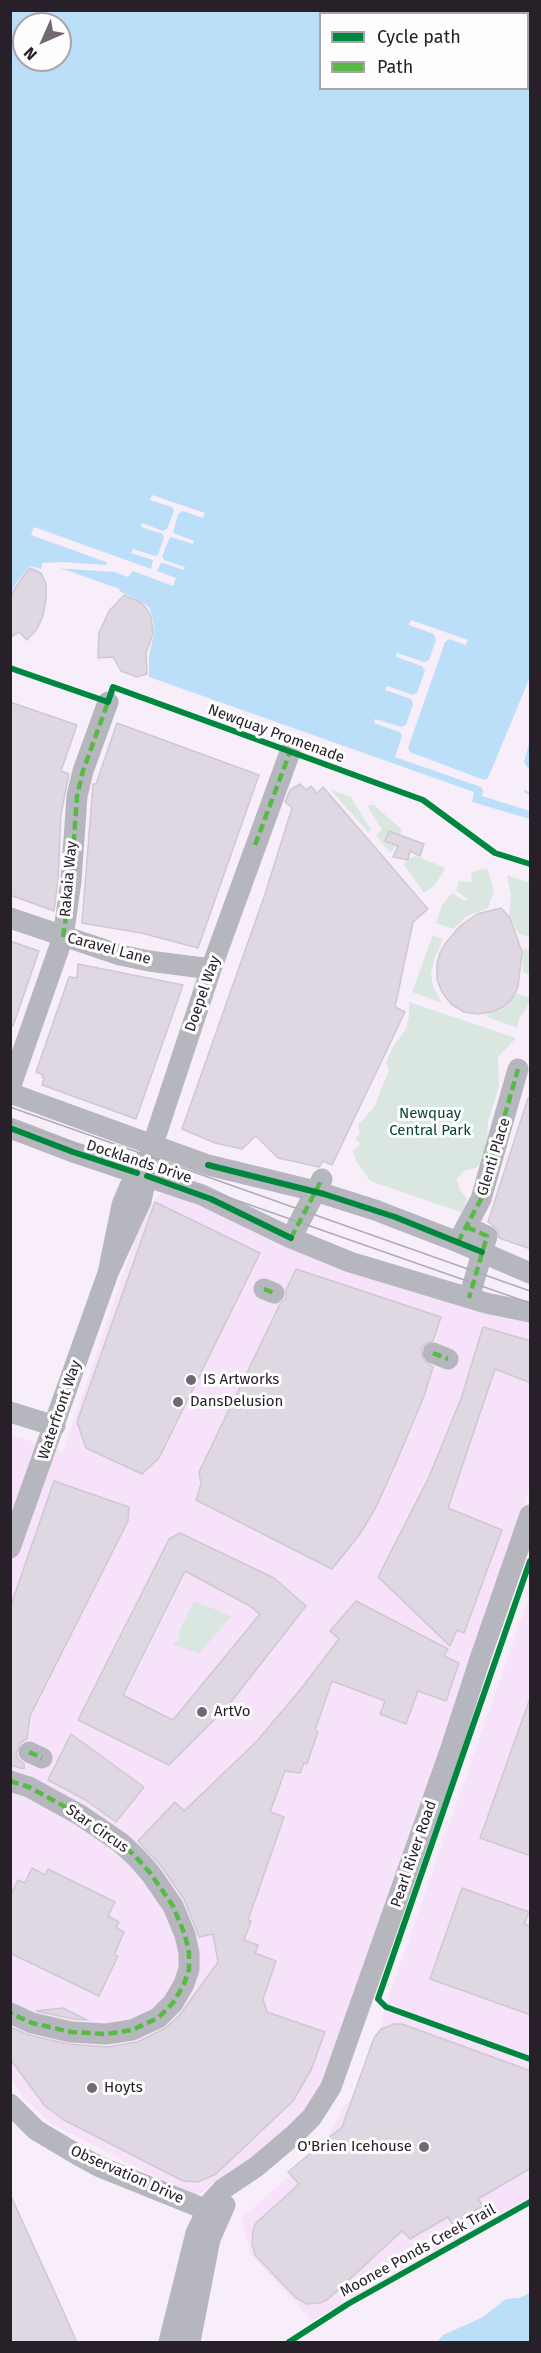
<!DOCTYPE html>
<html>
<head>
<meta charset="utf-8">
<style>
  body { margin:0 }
  #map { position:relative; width:541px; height:2353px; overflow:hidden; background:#f8eefa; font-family:"Fira Sans",sans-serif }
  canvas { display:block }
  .frame { position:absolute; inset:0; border:12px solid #282029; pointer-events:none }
  .legend { position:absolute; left:319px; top:12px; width:210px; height:78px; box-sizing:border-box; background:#fefefe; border:2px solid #a8a5a9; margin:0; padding:8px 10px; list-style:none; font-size:18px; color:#282029 }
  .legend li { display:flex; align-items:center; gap:12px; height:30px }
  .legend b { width:30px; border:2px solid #a8a5a9 }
  .north { position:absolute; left:12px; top:12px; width:60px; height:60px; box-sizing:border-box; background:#fefefe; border:2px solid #a8a5a9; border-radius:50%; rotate:225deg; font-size:16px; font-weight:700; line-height:24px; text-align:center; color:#282029 }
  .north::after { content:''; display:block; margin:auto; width:21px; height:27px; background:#716872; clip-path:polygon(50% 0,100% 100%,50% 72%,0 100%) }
</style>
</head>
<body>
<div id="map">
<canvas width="541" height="2353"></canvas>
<div class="frame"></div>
<ul class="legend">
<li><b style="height:8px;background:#00873e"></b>Cycle path</li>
<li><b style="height:8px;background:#58b947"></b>Path</li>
</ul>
<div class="north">N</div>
</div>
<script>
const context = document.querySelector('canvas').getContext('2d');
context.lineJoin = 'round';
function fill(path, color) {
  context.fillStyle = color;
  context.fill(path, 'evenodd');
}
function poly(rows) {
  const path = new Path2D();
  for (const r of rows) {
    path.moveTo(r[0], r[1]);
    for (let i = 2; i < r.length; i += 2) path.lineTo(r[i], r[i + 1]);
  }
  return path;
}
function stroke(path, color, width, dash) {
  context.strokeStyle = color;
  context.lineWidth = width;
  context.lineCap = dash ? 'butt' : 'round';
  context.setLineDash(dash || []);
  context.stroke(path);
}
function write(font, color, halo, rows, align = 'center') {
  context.font = font + ' "Fira Sans",sans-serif';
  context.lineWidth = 6;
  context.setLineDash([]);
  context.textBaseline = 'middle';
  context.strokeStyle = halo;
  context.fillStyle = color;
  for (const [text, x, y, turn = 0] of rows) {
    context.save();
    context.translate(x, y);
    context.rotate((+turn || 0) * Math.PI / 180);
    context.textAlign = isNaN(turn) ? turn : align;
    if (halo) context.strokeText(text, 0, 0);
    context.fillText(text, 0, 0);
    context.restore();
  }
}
const built = poly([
  [170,1193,530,1321,530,1488,331,2065,315,2096,299,2117,240,2168,194,2197,52,2124,23,2098,11,2076,10,1434,63,1452,146,1207,161,1194],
  [530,1594,530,2198,312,2321,251,2255,241,2219,322,2147,346,2103,355,2097,379,2034,386,2004]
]);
const green = poly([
  [330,789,351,797,371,830,368,832],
  [367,805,374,805,402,830,394,849,390,853,376,835,382,830],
  [416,856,446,868,434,886,424,893,403,864,408,861,410,858],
  [487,868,494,891,488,908,467,916,453,929,436,923,442,905,452,893,464,901,468,899,456,891,459,881,472,882,471,872],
  [507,875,527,882,530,881,530,938,518,933,509,914,511,897],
  [433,935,443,939,434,960,431,974,433,986,442,1003,412,992],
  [522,948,530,950,530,975,523,972],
  [516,993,530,998,530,1002,519,1019,517,1028,485,1016,505,1007],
  [409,1002,516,1038,498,1057,499,1087,488,1121,487,1143,481,1163,476,1168,464,1171,457,1179,459,1188,467,1199,463,1213,370,1181,356,1161,353,1150,360,1144,355,1138,360,1134,358,1125,374,1107,389,1070,386,1063,394,1045,406,1029,409,1016],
  [194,1601,232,1616,199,1653,173,1645,181,1636,178,1634]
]);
const water = poly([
  [11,11,530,11,530,819,472,802,474,792,149,677,149,654,154,635,153,621,149,607,136,599,119,591,120,589,43,562,41,569,30,566,16,583,11,594],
  [320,14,528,14,528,88,320,88],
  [24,24,60,24,60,60,24,60],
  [530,2293,530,2342,437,2342,443,2335,483,2317,506,2299,519,2298]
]);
const pier = poly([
  [152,495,205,513,203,518,183,511,178,514,173,533,194,541,193,544,171,537,169,539,162,557,164,560,185,567,184,570,163,563,160,564,157,571,176,578,173,586,133,571,128,577,115,572,57,568,45,563,61,562,107,565,106,562,31,535,34,527,151,569,153,560,131,553,133,549,155,556,158,555,164,537,163,534,141,527,142,523,163,531,167,529,174,511,172,507,150,500],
  [411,620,468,640,466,645,449,639,445,642,408,748,410,752,484,780,488,778,530,677,530,740,524,762,527,767,530,769,530,792,524,790,524,792,530,795,530,811,482,796,483,791,481,787,395,757,402,736,400,732,374,723,375,719,401,727,406,725,413,704,411,699,385,690,387,686,413,695,417,693,425,671,422,666,396,657,397,653,424,662,429,660,436,640,434,634,409,625]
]);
const ferry = poly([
  [434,10,440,14],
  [475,10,481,14],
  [528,36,530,38],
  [528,57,530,58]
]);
const building = poly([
  [30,568,41,573,46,583,46,599,43,616,37,629,27,640,19,632,10,638,10,598,18,583,30,568],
  [124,595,140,602,147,609,151,617,153,634,146,653,147,674,137,677,121,671,113,657,98,658,99,633,109,611,124,595],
  [10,702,77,725,61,771,69,774,61,814,58,880,54,911,10,895,10,702],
  [117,723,259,775,198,948,141,933,82,923,93,784,96,784,117,723],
  [300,784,306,790,311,786,317,793,323,787,428,909,413,922,395,1007,405,1012,332,1165,323,1161,319,1167,278,1158,256,1136,242,1149,215,1143,182,1129,265,894,292,808,285,802,290,790,300,784],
  [389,831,424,844,420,856,410,851,408,860,393,857,398,846,385,841,389,831],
  [501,908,510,918,522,952,518,987,512,999,503,1007,492,1012,478,1014,464,1012,451,1004,442,992,437,980,437,964,440,953,445,944,460,926,477,914,501,908],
  [10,941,39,951,13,1026,10,1026,10,941],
  [78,964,183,985,136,1119,42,1085,44,1078,42,1077,43,1075,36,1072,69,977,77,978,78,964],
  [528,1098,531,1098,531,1249,499,1238,497,1229,488,1222,528,1098],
  [155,1202,260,1253,159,1458,142,1474,86,1448,77,1422,155,1202],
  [296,1269,441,1317,433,1341,426,1343,421,1349,423,1360,433,1367,424,1396,395,1465,376,1507,360,1534,332,1569,196,1500,201,1484,199,1472,280,1304,286,1298,286,1290,296,1269],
  [483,1327,531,1341,531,1383,495,1369,448,1508,502,1530,464,1633,457,1630,450,1646,378,1577,429,1477,462,1396,483,1327],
  [54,1481,129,1507,128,1521,30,1716,27,1739,21,1742,16,1753,18,1759,24,1764,24,1769,10,1765,10,1608,54,1481],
  [180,1533,274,1578,306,1606,227,1707,169,1765,78,1720,169,1539,180,1533],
  [185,1571,248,1605,260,1614,173,1720,123,1695,185,1571],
  [356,1601,448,1649,444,1656,459,1663,446,1701,418,1691,406,1724,380,1714,385,1701,332,1681,315,1730,318,1732,307,1764,304,1763,300,1773,285,1771,270,1812,284,1817,248,1920,251,1921,244,1940,258,1945,255,1953,276,1961,263,1999,267,2012,325,2032,311,2070,293,2101,216,2174,198,2182,183,2181,64,2120,45,2106,10,2059,10,2027,29,2035,68,2044,108,2047,137,2042,164,2029,179,2016,218,1962,213,1934,199,1937,184,1899,161,1866,138,1841,175,1802,184,1811,256,1742,300,1690,339,1639,330,1631,356,1601],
  [529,1701,531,1701,531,1856,480,1838,529,1701],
  [71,1734,144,1787,116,1822,84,1799,48,1780,71,1734],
  [32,1868,45,1875,48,1869,115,1902,108,1916,119,1922,116,1928,124,1932,114,1955,118,1956,99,1996,10,1953,10,1896,18,1880,25,1883,32,1868],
  [462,1888,529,1912,524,1924,531,1926,531,2015,430,1979,462,1888],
  [63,2008,87,2020,73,2019,36,2011,63,2008],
  [394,2024,402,2024,531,2071,531,2168,478,2199,483,2206,452,2224,448,2217,410,2239,402,2231,327,2300,320,2303,307,2304,296,2298,255,2255,252,2244,253,2231,256,2223,299,2184,288,2172,342,2127,374,2038,381,2029,394,2024],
  [10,2194,65,2315,77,2343,10,2343,10,2194]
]);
const minor = poly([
  [10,918,120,955,149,961,211,969],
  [10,1088,63,937,71,881,77,796,83,771,108,702],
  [10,1093,208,1165,315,1191,375,1210,458,1242,530,1273],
  [10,1128,73,1152,202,1195,291,1238,350,1262,486,1303,530,1312],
  [467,1227,487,1236,469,1298],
  [291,1238,322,1179],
  [458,1242,481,1199,518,1069],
  [108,1273,141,1201,153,1144,211,969,290,752],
  [264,1289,274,1293],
  [433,1353,448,1359],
  [10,1412,55,1426],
  [10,1548,108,1273,122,1205,129,1188,144,1161],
  [29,1752,42,1758],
  [10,1781,29,1787,80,1815,121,1843,136,1857,151,1874,173,1906,185,1935,189,1953,189,1969,184,1984,173,2003,158,2018,132,2030,106,2034,71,2032,32,2023,10,2013],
  [10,2104,36,2130,78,2155,100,2167,217,2214],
  [169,2342,196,2233,211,2202,223,2189,256,2167,295,2134,312,2117,331,2087,450,1751,481,1656,530,1515],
  [190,2342,210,2239,225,2205]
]);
const tram = poly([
  [10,1107,530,1291],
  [10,1121,530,1303]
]);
const quiet = poly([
  [255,845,290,752],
  [63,937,71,881,77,796,83,771,108,702],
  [467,1227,487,1236,469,1298],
  [291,1238,322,1179],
  [458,1242,481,1199,518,1069],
  [264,1289,274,1293],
  [433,1353,448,1359],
  [29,1752,42,1758],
  [10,1781,29,1787,80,1815,121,1843,136,1857,151,1874,173,1906,185,1935,189,1953,189,1969,184,1984,173,2003,158,2018,132,2030,106,2034,71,2032,32,2023,10,2013]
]);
const cycleway = poly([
  [10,668,108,702,113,687,423,800,495,853,530,864],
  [10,1128,73,1152,137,1173],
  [208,1165,324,1194,395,1217,482,1252],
  [147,1176,211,1199,291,1238],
  [530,1561,378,1999,386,2007,530,2059],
  [289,2342,348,2304,530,2202]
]);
const markers = [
  [191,1380,6,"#716872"],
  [178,1402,6,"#716872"],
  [202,1712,6,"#716872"],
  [92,2088,6,"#716872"],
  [424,2147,6,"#716872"]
];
const streetNames = [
  ["Newquay Promenade",276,734,20],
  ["Rakaia Way",69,879,-85],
  ["Caravel Lane",109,949,15],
  ["Doepel Way",203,994,-71],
  ["Glenti Place",494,1157,-73],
  ["Docklands Drive",139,1162,18],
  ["Waterfront Way",60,1410,-71],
  ["Star Circus",97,1829,35],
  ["Pearl River Road",414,1854,-71],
  ["Observation Drive",127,2175,24],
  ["Moonee Ponds Creek Trail",418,2251,-29]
];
const parkNames = [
  ["Newquay",430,1114],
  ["Central Park",430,1131]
];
const poiNames = [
  ["IS Artworks",203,1380],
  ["DansDelusion",190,1402],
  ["ArtVo",214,1712],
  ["Hoyts",104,2088],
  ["O'Brien Icehouse",412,2147,"right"]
];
fill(built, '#f6e2f9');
fill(green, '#dae7e1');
fill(water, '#bcdff9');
fill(pier, '#f8eefa');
stroke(ferry, '#064e6d', 1.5, [8, 6]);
fill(building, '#dfd7e2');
stroke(building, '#cfc8d2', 1.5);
stroke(minor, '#b6b7be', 21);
stroke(tram, '#adacb3', 1.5);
stroke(quiet, '#58b947', 4.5, [9, 4.5]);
stroke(cycleway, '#00873e', 6);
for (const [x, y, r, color] of markers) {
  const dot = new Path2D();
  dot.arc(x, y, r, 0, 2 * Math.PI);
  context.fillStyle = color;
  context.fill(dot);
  stroke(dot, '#fefefe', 2);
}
write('15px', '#282029', '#fefefe', streetNames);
write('15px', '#07492a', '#fefefe', parkNames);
write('15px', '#282029', '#fefefe', poiNames, 'left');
</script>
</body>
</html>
